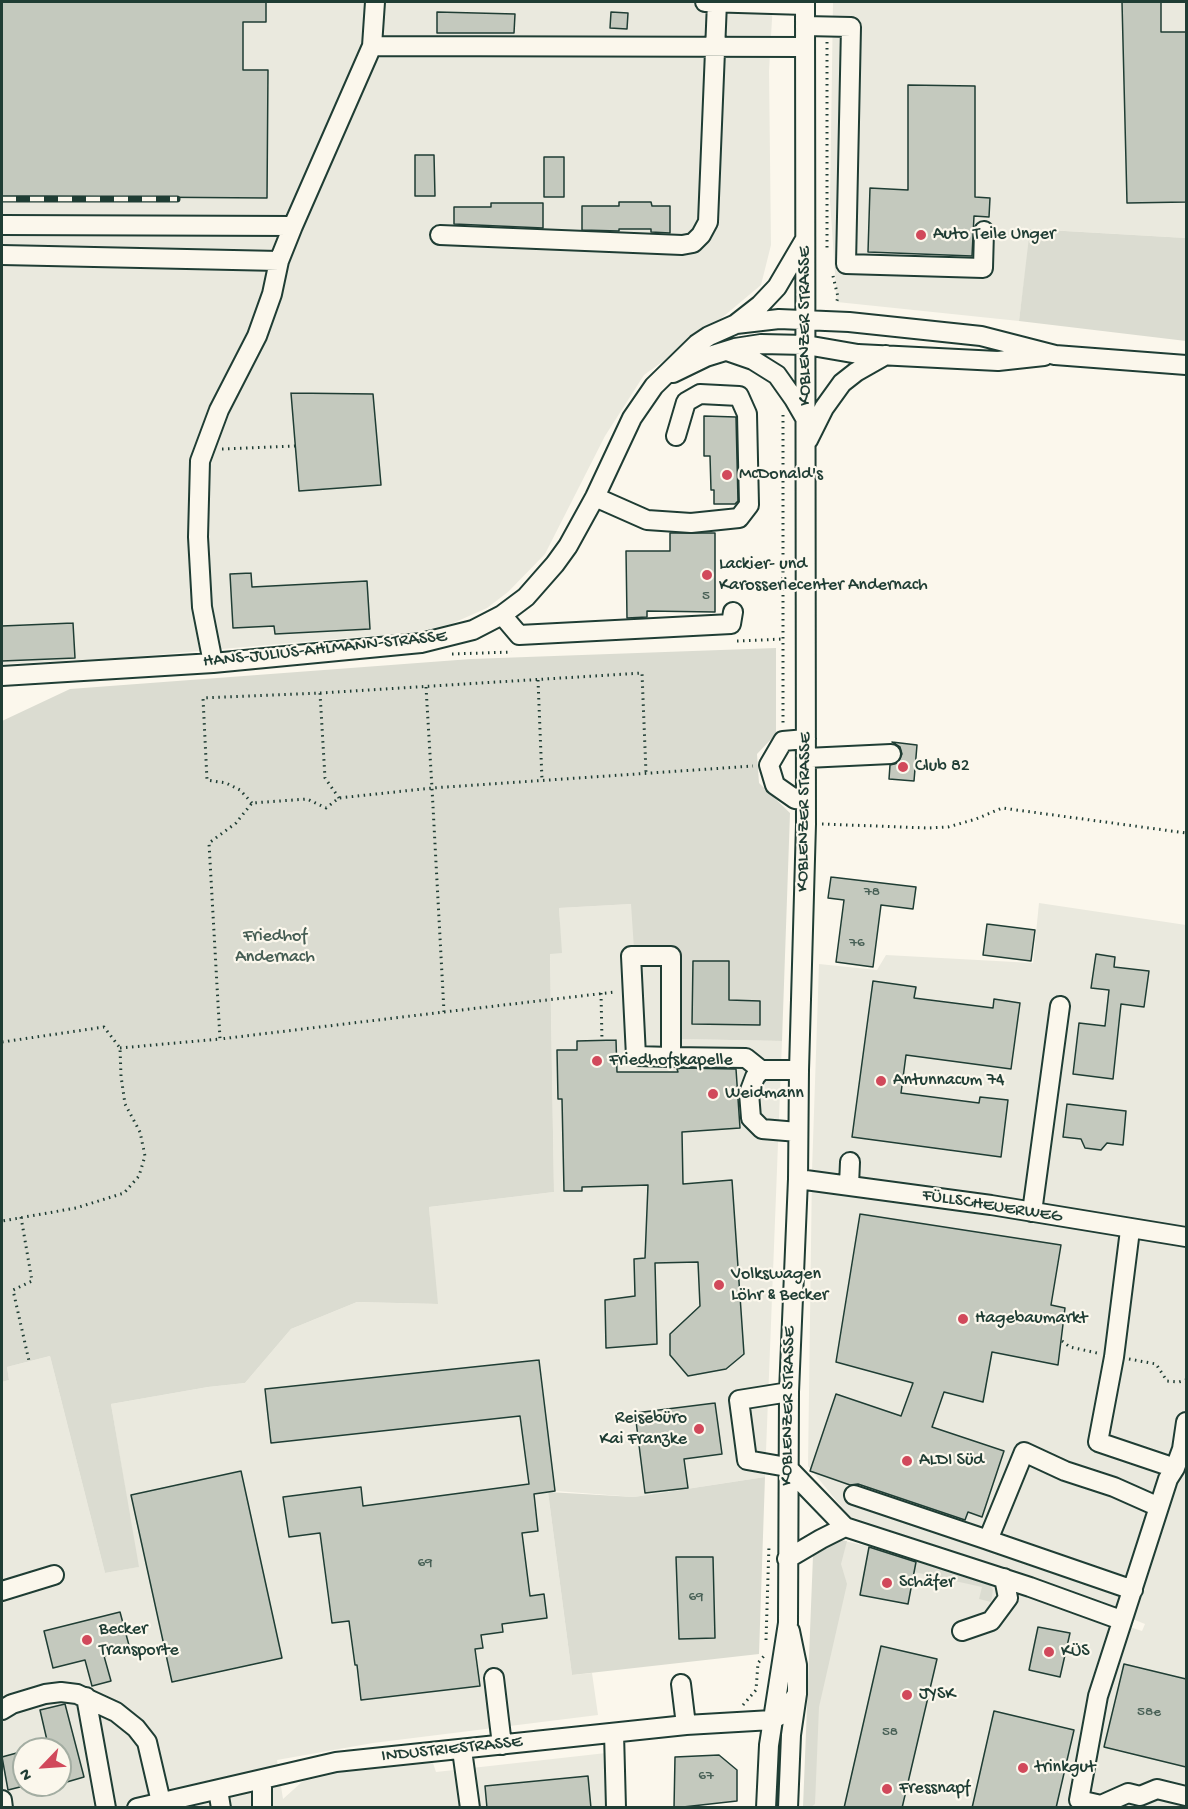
<!DOCTYPE html>
<html>
<head>
<meta charset="utf-8">
<style>
  body { margin:0 }
  #map { position:relative; width:1188px; height:1809px; overflow:hidden; background:#fbf7ec; font-family:"Gochi Hand",sans-serif }
  canvas { display:block }
  .frame { position:absolute; inset:0; border:3px solid #1f3d34; pointer-events:none }
  .north { position:absolute; left:12px; top:1737px; width:60px; height:60px; box-sizing:border-box; background:#fbf7ec; border:2px solid #a3ada2; border-radius:50%; rotate:245deg; font-size:16px; font-weight:700; line-height:24px; text-align:center; color:#1f3d34 }
  .north::after { content:''; display:block; margin:auto; width:21px; height:27px; background:#d1495b; clip-path:polygon(50% 0,100% 100%,50% 72%,0 100%) }
</style>
</head>
<body>
<div id="map">
<canvas width="1188" height="1809"></canvas>
<div class="frame"></div>
<div class="north">N</div>
</div>
<script>
const context = document.querySelector('canvas').getContext('2d');
context.lineJoin = 'round';
function fill(path, color) {
  context.fillStyle = color;
  context.fill(path, 'evenodd');
}
function poly(rows) {
  const path = new Path2D();
  for (const r of rows) {
    path.moveTo(r[0], r[1]);
    for (let i = 2; i < r.length; i += 2) path.lineTo(r[i], r[i + 1]);
  }
  return path;
}
function stroke(path, color, width, dash) {
  context.strokeStyle = color;
  context.lineWidth = width;
  context.lineCap = dash ? 'butt' : 'round';
  context.setLineDash(dash || []);
  context.stroke(path);
}
function write(font, color, halo, rows, align = 'center') {
  context.font = font + ' "Gochi Hand",sans-serif';
  context.lineWidth = 4.5;
  context.setLineDash([]);
  context.textBaseline = 'middle';
  context.strokeStyle = halo;
  context.fillStyle = color;
  for (const [text, x, y, turn = 0] of rows) {
    context.save();
    context.translate(x, y);
    context.rotate((+turn || 0) * Math.PI / 180);
    context.textAlign = isNaN(turn) ? turn : align;
    if (halo) context.strokeText(text, 0, 0);
    context.fillText(text, 0, 0);
    context.restore();
  }
}
const built = poly([
  [2,2,773,2,769,71,771,245,761,285,718,321,644,375,605,436,545,554,508,592,487,608,451,624,417,632,119,658,2,664],
  [833,2,1186,2,1186,238,1031,229,1019,321,837,302,830,201],
  [1039,903,1186,925,1186,1807,804,1808,840,1540,917,1557,1142,1631,1145,1624,1042,1583,849,1516,808,1466,812,1171,819,964,877,970,886,955,1033,963],
  [631,904,675,947,681,1039,782,1041,765,1477,634,1497,556,1491,548,1492,572,1675,592,1673,598,1715,373,1743,277,1760,283,1799,303,1781,343,1772,433,1763,436,1772,624,1751,626,1807,2,1807,2,1382,9,1380,7,1367,50,1356,105,1573,138,1567,111,1404,208,1387,245,1383,291,1329,357,1302,437,1304,429,1207,554,1192,550,953,561,952,559,908],
  [24,1749,60,1749,60,1785,24,1785]
]);
const green = poly([
  [1030,229,1186,238,1186,341,1019,321],
  [776,648,776,734,757,754,759,783,790,813,782,1041,680,1039,675,947,634,949,631,904,559,908,562,953,550,954,554,1192,429,1207,438,1304,357,1302,291,1329,245,1383,208,1387,111,1404,139,1567,105,1573,50,1356,7,1367,9,1380,2,1382,2,721,70,689,471,659],
  [765,1477,759,1654,572,1675,548,1492,634,1497],
  [840,1540,847,1541,841,1564,847,1584,819,1707,815,1804,811,1807,803,1807,813,1556],
  [917,1557,987,1579,993,1590,991,1602,979,1599,982,1587,914,1572]
]);
const building = poly([
  [2,2,266,2,266,22,243,22,243,70,268,70,267,198,2,196,2,2],
  [1122,2,1161,2,1161,32,1186,32,1186,202,1127,203,1122,2],
  [437,12,515,14,514,33,437,33,437,12],
  [611,12,628,13,627,29,610,28,611,12],
  [908,85,975,86,975,197,990,198,989,217,974,216,972,256,868,252,870,188,908,190,908,85],
  [415,155,434,155,435,196,415,196,415,155],
  [544,157,564,157,564,197,544,197,544,157],
  [619,202,651,202,652,206,670,206,670,233,651,232,651,229,619,229,619,231,582,230,582,206,619,206,619,202],
  [491,203,543,203,543,228,454,224,454,207,491,207,491,203],
  [291,393,373,394,381,485,299,491,291,393],
  [704,416,736,417,738,501,735,504,714,504,714,490,711,490,710,456,704,456,704,416],
  [670,533,715,533,715,612,647,611,647,617,627,618,626,551,670,551,670,533],
  [251,573,252,587,367,581,370,629,275,634,274,626,233,628,230,574,251,573],
  [73,623,75,658,2,661,2,626,73,623],
  [892,742,917,745,914,781,889,779,890,765,898,763,902,754,900,747,892,742],
  [831,877,916,887,913,909,881,905,873,967,836,962,844,900,828,898,831,877],
  [987,924,1035,930,1031,961,983,955,987,924],
  [1096,954,1115,957,1114,967,1149,971,1144,1007,1121,1004,1113,1079,1073,1074,1079,1023,1105,1026,1109,990,1091,988,1096,954],
  [693,961,729,961,729,1000,760,1001,760,1025,692,1024,693,961],
  [873,981,916,987,914,998,993,1008,994,999,1020,1003,1011,1069,906,1055,901,1093,979,1103,980,1097,1008,1100,1001,1157,852,1137,873,981],
  [616,1040,617,1072,678,1072,677,1069,681,1068,736,1069,740,1128,682,1132,683,1184,732,1180,744,1354,726,1369,688,1376,670,1355,670,1334,700,1306,698,1262,655,1263,657,1344,606,1348,605,1300,635,1296,634,1259,645,1258,648,1185,582,1187,582,1191,564,1191,562,1099,558,1099,557,1050,577,1050,577,1041,616,1040],
  [1067,1104,1126,1111,1123,1145,1107,1143,1101,1150,1085,1148,1081,1139,1063,1137,1067,1104],
  [860,1214,1061,1245,1051,1305,1065,1308,1058,1365,992,1352,983,1402,944,1392,932,1427,1004,1451,982,1517,968,1512,965,1520,858,1484,850,1485,810,1471,836,1394,901,1416,913,1383,836,1362,860,1214],
  [539,1360,555,1491,534,1494,538,1531,522,1533,530,1596,544,1594,547,1618,502,1624,503,1632,481,1635,483,1648,475,1649,480,1686,361,1700,357,1665,355,1665,349,1621,332,1623,320,1533,289,1537,283,1497,361,1487,363,1506,529,1484,520,1416,271,1443,265,1389,539,1360],
  [715,1403,722,1454,684,1459,688,1488,645,1493,635,1413,715,1403],
  [241,1471,282,1658,172,1682,131,1495,241,1471],
  [869,1547,916,1562,908,1604,860,1595,869,1547],
  [676,1557,713,1557,715,1638,679,1639,676,1557],
  [120,1612,130,1649,104,1656,111,1681,92,1686,85,1660,53,1668,44,1631,120,1612],
  [1038,1627,1070,1633,1060,1677,1029,1670,1038,1627],
  [881,1646,937,1659,902,1808,844,1808,881,1646],
  [1124,1664,1186,1679,1186,1767,1104,1747,1124,1664],
  [65,1704,84,1777,60,1784,60,1749,49,1749,40,1710,65,1704],
  [994,1711,1074,1730,1056,1808,972,1808,994,1711],
  [24,1751,24,1786,8,1790,2,1757,24,1751],
  [719,1755,737,1770,737,1801,674,1808,675,1757,719,1755],
  [588,1776,591,1808,487,1808,485,1786,588,1776]
]);
const path = poly([
  [827,42,827,249],
  [833,276,838,297,836,304],
  [783,415,783,724],
  [222,449,295,446],
  [737,641,783,639],
  [452,654,512,652],
  [538,680,542,780],
  [426,687,432,788,444,1012,220,1039,209,843,236,823,252,803,307,799,326,808,339,798,432,788,753,766],
  [320,693,642,673,646,773],
  [252,803,240,790,226,783,207,780,203,698,320,693,325,778,339,798],
  [822,824,928,828,948,827,976,819,1002,808,1186,833],
  [601,993,602,1041],
  [444,1012,615,992],
  [2,1042,104,1027,120,1048,121,1076,125,1104,140,1132,145,1156,139,1176,124,1193,76,1208,2,1221],
  [120,1048,220,1039],
  [21,1217,32,1281,13,1290,29,1361],
  [1062,1341,1070,1347,1097,1353],
  [1129,1359,1156,1364,1167,1381,1179,1382,1186,1380],
  [766,1640,769,1545],
  [743,1705,756,1690,758,1663,764,1656]
]);
const minor = poly([
  [705,2,805,5],
  [805,26,851,27,846,264,983,268,984,231],
  [372,46,375,2],
  [2,225,293,226,372,46,805,47],
  [440,235,682,245,693,243,701,235,708,222,717,2],
  [2,255,279,261],
  [737,323,760,305,777,287,804,241],
  [727,351,753,360,777,375,794,399,805,418],
  [673,373,706,357,735,348,761,344,806,345,858,354,998,361,1044,356],
  [808,440,824,408,842,383,856,372,886,355],
  [595,497,647,520,691,523,739,518,749,505,747,414,739,396,700,394,686,402,676,436],
  [502,615,519,635,731,624,733,612],
  [213,663,202,607,198,537,200,461,219,410,257,336,272,294,279,261,293,226],
  [2,676,213,663,421,643,473,630,502,615,526,597,555,564,568,546,595,497,632,418,654,386,697,344,709,336,736,324,779,319,849,322,981,336,1055,355,1186,365],
  [806,758,891,754],
  [805,800,795,799,775,785,769,765,783,741,806,739],
  [671,1057,671,956,631,956,636,1056,671,1057,746,1058,761,1070,799,1070],
  [761,1070,755,1077,749,1093,751,1118,762,1129,798,1132],
  [798,1179,991,1205,1186,1237],
  [849,1185,850,1162],
  [1032,1212,1060,1006],
  [1130,1230,1114,1357,1098,1442,1175,1468],
  [789,1392,739,1400,747,1460,787,1467,845,1527,1030,1587,1121,1620],
  [1186,1422,1182,1449,1175,1468,1168,1479,1098,1696,1079,1800,1101,1805,1128,1793,1140,1796,1157,1789,1186,1796],
  [854,1495,988,1540],
  [787,1559,821,1539,845,1527],
  [1133,1590,988,1540,1024,1452,1065,1471,1114,1487,1159,1507],
  [2,1591,54,1575],
  [962,1631,991,1621,1008,1598,1004,1578],
  [494,1678,502,1745],
  [681,1684,686,1725],
  [86,1697,106,1808],
  [2,1710,12,1704,45,1694,61,1692,77,1694,116,1712,136,1728,147,1742,161,1802],
  [614,1733,616,1808],
  [462,1750,470,1808],
  [262,1780,262,1808],
  [218,1790,221,1808],
  [2,1800,3,1808],
  [137,1808,336,1762,686,1725,772,1720,784,1713,797,1694],
  [766,1808,769,1745,788,1623,789,1392,798,1179,799,1070,806,824,805,2],
  [788,1808,791,1735,797,1694,797,1665,790,1631]
]);
const rail = poly([
  [2,199,177,199]
]);
const markers = [
  [921,235,6,"#d1495b"],
  [727,475,6,"#d1495b"],
  [707,575,6,"#d1495b"],
  [903,767,6,"#d1495b"],
  [597,1061,6,"#d1495b"],
  [881,1081,6,"#d1495b"],
  [713,1094,6,"#d1495b"],
  [719,1285,6,"#d1495b"],
  [963,1319,6,"#d1495b"],
  [699,1429,6,"#d1495b"],
  [907,1461,6,"#d1495b"],
  [887,1583,6,"#d1495b"],
  [87,1640,6,"#d1495b"],
  [1049,1652,6,"#d1495b"],
  [907,1695,6,"#d1495b"],
  [1023,1768,6,"#d1495b"],
  [887,1789,6,"#d1495b"]
];
const numberNames = [
  ["5",706,597],
  ["78",872,893],
  ["76",857,944],
  ["69",425,1564],
  ["69",696,1598],
  ["58e",1149,1713],
  ["58",890,1733],
  ["67",706,1777]
];
const poiNames = [
  ["Auto Teile Unger",933,235],
  ["McDonald's",739,475],
  ["Lackier- und",719,565],
  ["Karosseriecenter Andernach",719,586],
  ["Club 82",915,767],
  ["Friedhofskapelle",609,1061],
  ["Antunnacum 74",893,1081],
  ["Weidmann",725,1094],
  ["Volkswagen",731,1275],
  ["Löhr & Becker",731,1296],
  ["Hagebaumarkt",975,1319],
  ["Reisebüro",687,1419,"right"],
  ["Kai Franzke",687,1440,"right"],
  ["ALDI Süd",919,1461],
  ["Schäfer",899,1583],
  ["Becker",99,1630],
  ["Transporte",99,1651],
  ["KÜS",1061,1652],
  ["JYSK",919,1695],
  ["trinkgut",1035,1768],
  ["Fressnapf",899,1789]
];
const streetNames = [
  ["KOBLENZER STRASSE",806,326,-90],
  ["HANS-JULIUS-AHLMANN-STRASSE",325,650,-6],
  ["KOBLENZER STRASSE",805,812,-89],
  ["FÜLLSCHEUERWEG",992,1207,9],
  ["KOBLENZER STRASSE",789,1406,-89],
  ["INDUSTRIESTRASSE",452,1750,-6]
];
const parkNames = [
  ["Friedhof",275,937],
  ["Andernach",275,958]
];
fill(built, '#eae9de');
fill(green, '#dbdcd1');
fill(building, '#c4c9be');
stroke(building, '#1f3d34', 1.5);
stroke(minor, '#1f3d34', 22);
stroke(path, '#1f3d34', 3, [1.5, 4.5]);
stroke(minor, '#fbf7ec', 18);
stroke(rail, '#1f3d34', 7);
stroke(rail, '#fbf7ec', 4.5, [14]);
for (const [x, y, r, color] of markers) {
  const dot = new Path2D();
  dot.arc(x, y, r, 0, 2 * Math.PI);
  context.fillStyle = color;
  context.fill(dot);
  stroke(dot, '#fbf7ec', 2);
}
write('15px', '#486056', null, numberNames);
write('18px', '#1f3d34', '#fbf7ec', poiNames, 'left');
write('18px', '#1f3d34', '#fbf7ec', streetNames);
write('18px', '#455d53', '#fbf7ec', parkNames);
</script>
</body>
</html>
